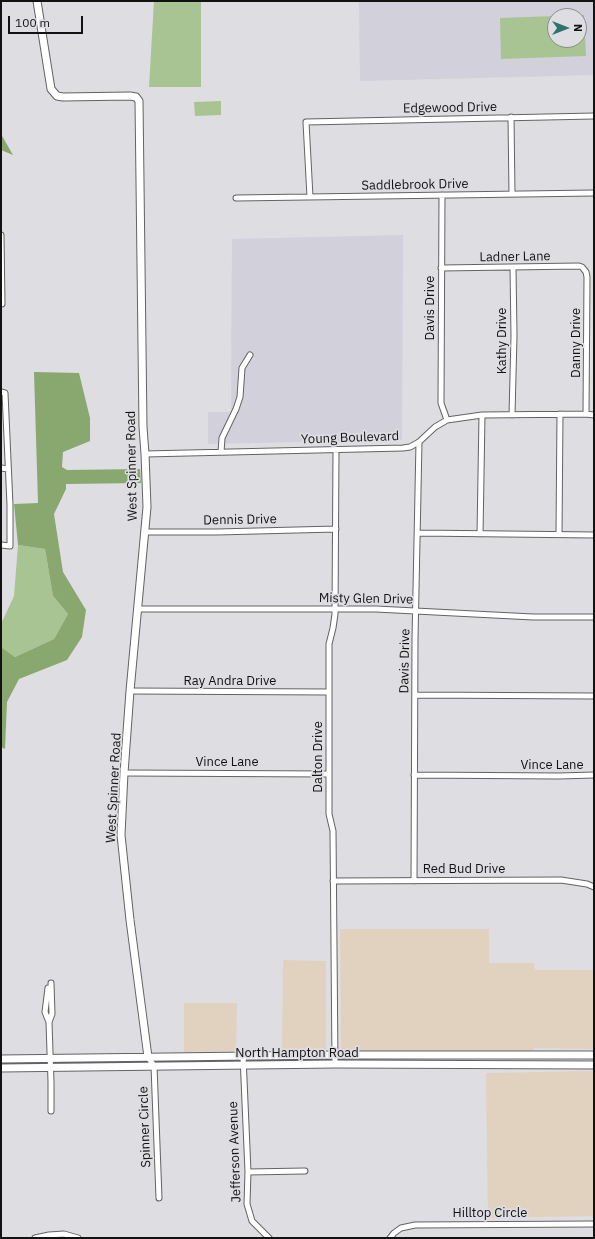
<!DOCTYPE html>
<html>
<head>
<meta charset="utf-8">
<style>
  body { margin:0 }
  #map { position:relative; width:595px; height:1239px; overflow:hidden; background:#dedde2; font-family:"IBM Plex Sans",sans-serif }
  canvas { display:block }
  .frame { position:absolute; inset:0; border:2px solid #121213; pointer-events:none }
  .north { position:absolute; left:547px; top:8px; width:40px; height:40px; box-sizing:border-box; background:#dedde2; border:1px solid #8c8c8f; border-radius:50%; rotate:90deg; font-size:11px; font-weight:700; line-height:16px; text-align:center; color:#121213 }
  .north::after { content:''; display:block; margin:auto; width:14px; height:18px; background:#2c746d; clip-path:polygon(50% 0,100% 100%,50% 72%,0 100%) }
  .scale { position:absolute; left:8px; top:16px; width:75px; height:18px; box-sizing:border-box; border:2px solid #121213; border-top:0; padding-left:5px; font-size:12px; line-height:14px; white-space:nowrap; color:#121213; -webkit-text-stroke:3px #dedde2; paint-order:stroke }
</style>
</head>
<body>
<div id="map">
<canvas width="595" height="1239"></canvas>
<div class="frame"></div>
<div class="north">N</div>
<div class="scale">100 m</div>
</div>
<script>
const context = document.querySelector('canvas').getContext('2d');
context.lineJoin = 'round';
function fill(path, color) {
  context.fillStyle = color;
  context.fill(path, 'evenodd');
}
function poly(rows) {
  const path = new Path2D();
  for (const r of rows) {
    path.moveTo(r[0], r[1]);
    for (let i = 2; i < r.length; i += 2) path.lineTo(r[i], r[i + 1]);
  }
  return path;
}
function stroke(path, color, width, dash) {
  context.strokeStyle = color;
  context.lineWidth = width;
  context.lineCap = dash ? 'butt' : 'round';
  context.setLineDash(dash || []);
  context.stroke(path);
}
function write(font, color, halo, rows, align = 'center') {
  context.font = font + ' "IBM Plex Sans",sans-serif';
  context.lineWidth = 3.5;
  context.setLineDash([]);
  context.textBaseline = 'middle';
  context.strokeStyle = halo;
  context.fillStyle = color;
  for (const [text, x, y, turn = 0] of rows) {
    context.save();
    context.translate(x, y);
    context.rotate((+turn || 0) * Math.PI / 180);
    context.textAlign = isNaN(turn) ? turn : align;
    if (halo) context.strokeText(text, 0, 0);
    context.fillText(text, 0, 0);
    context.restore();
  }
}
const commercial = poly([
  [340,929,489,929,489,963,534,963,535,970,594,970,594,1049,534,1048,534,1051,341,1052],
  [283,960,326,961,326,1052,282,1053],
  [184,1003,237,1003,236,1051,184,1052],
  [594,1071,594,1216,488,1218,486,1073]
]);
const built = poly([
  [359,1,594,1,594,75,360,81],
  [555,16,579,16,579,40,555,40],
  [403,235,402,440,208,444,208,412,231,412,232,239]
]);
const green = poly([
  [154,1,201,1,201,87,149,87],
  [584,15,586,56,501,59,500,18],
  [555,16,579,16,579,40,555,40],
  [221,101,221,115,195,116,194,102],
  [18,545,45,549,53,596,68,614,54,639,15,657,1,647,1,624,14,596]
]);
const forest = poly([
  [1,134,13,155,1,150],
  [34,372,79,373,90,418,90,441,63,452,62,467,67,470,140,469,141,483,66,484,66,489,54,514,63,572,86,610,82,637,67,660,19,679,7,702,5,749,1,747,1,647,15,657,54,639,68,614,53,596,45,549,18,545,14,504,38,503]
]);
const street = poly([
  [511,117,512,194],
  [442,195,441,403,447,420],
  [310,197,306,122,594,116],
  [236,198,594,193],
  [1,235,2,304,1,304],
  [441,268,579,266,582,267,586,272,587,277,586,414],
  [1,392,5,393,10,505,10,546,1,545],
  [512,415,514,336,513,268],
  [221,452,222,438,236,409,240,397,242,368,250,355],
  [145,454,403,448,410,447,419,442,435,427,447,420,482,415,586,414,594,415],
  [1,468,8,469],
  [145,532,217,532,336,529],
  [418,533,594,535],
  [480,534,482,415],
  [559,534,560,414],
  [138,609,376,609,533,617,594,617],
  [130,691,329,692],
  [415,695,594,696],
  [124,773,329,774],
  [414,775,559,776,594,775],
  [333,881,561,880,587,884,594,887],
  [414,881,415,639,419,442],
  [48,988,45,1012,49,1022],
  [243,1056,248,1172,247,1204,252,1221,269,1238],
  [148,1057,154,1066,159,1198],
  [335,1064,333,831,329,814,329,644,333,628,335,614,336,450],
  [51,1111,51,1082,49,1022,52,1014,51,983],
  [248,1172,305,1171],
  [35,1238,49,1235,64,1234,78,1238],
  [390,1238,394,1233,401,1228,415,1225,594,1224]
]);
const secondary = poly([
  [37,1,51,89,57,96,63,97,130,96,136,97,139,101,143,427,145,454,147,507,130,691,124,773,121,835,130,920,148,1057],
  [1,1059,334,1055,594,1055],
  [1,1068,335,1064,594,1065]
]);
const streetNames = [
  ["Edgewood Drive",450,108,-1],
  ["Saddlebrook Drive",415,185,-1],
  ["Ladner Lane",515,257,-1],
  ["Davis Drive",430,308,-90],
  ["Kathy Drive",502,341,-90],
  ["Danny Drive",576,343,-90],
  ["Young Boulevard",350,438,-2],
  ["West Spinner Road",132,466,-91],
  ["Dennis Drive",240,520,-1],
  ["Misty Glen Drive",366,599,1],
  ["Davis Drive",405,661,-89],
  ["Ray Andra Drive",230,681],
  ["Dalton Drive",318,757,-90],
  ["Vince Lane",227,762],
  ["Vince Lane",552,765],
  ["West Spinner Road",114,788,-87],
  ["Red Bud Drive",464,869],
  ["North Hampton Road",297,1053],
  ["Spinner Circle",145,1127,-92],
  ["Jefferson Avenue",235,1152,-92],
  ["Hilltop Circle",490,1213]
];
fill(commercial, '#e1d2bf');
fill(built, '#d1d0db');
fill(green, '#a8c492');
fill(forest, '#88a86f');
stroke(street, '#636367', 7);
stroke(secondary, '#636367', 9);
stroke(street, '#fff', 5);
stroke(secondary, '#fff', 7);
write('13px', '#121213', '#dedde2', streetNames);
</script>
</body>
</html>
